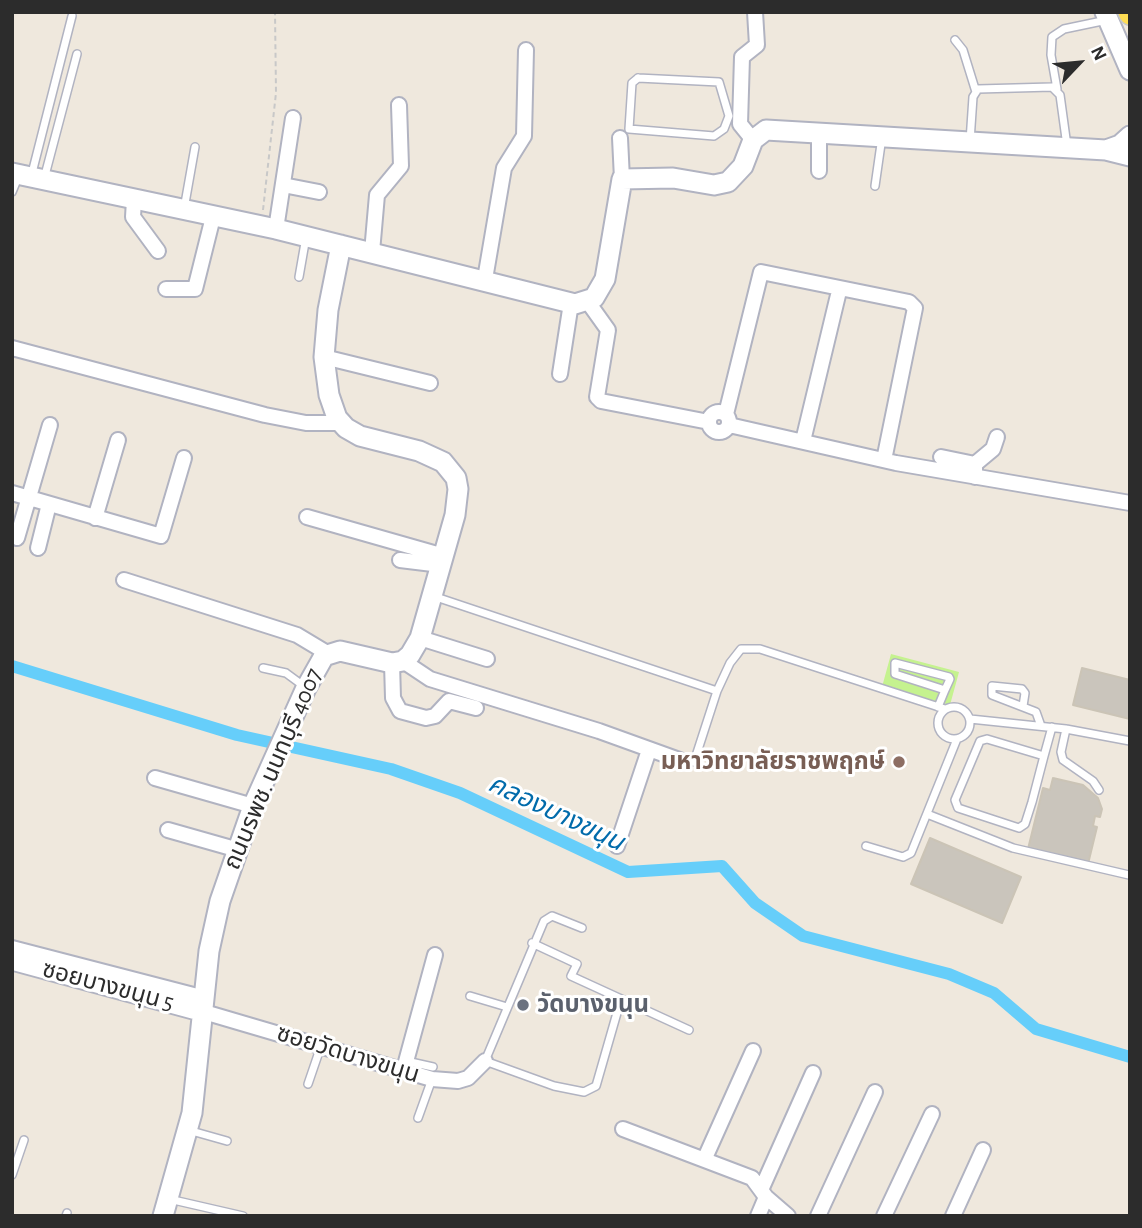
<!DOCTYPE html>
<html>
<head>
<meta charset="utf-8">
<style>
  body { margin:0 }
  #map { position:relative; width:1142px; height:1228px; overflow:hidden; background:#efe8dd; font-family:"Alegreya Sans",sans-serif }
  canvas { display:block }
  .frame { position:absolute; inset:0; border:14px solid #2c2c2c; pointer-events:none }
  .north { position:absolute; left:1044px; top:28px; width:70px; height:70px; -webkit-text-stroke:5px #fff; paint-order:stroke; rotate:64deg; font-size:19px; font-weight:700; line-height:28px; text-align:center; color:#2c2c2c }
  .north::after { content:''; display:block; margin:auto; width:24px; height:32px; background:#2c2c2c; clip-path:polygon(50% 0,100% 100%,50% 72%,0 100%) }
</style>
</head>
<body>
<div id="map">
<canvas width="1142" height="1228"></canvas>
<div class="frame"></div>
<div class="north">N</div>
</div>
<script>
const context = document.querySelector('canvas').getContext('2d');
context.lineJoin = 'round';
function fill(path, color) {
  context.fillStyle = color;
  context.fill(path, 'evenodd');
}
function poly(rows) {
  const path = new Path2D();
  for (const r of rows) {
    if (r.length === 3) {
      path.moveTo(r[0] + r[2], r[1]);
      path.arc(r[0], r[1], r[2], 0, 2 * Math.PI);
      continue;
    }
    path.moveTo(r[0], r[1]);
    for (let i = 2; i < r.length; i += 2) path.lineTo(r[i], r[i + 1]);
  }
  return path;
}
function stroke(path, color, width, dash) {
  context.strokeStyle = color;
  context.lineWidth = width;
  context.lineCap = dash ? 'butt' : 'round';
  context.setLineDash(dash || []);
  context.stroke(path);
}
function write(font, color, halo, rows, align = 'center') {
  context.font = font + ' "Alegreya Sans","Noto Sans Thai",sans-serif';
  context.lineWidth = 6;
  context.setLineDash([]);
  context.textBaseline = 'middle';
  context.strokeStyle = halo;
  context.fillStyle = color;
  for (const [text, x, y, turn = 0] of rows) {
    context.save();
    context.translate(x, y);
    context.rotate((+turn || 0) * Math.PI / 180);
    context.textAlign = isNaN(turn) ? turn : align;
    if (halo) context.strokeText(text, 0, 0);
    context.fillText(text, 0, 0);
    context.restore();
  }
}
const pitch = poly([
  [891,654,959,672,950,705,882,687]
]);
const canal = poly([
  [12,666,237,735,391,769,460,793,628,872,722,866,755,903,803,936,949,974,994,993,1036,1029,1130,1057]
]);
const building = poly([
  [1082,668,1130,680,1130,719,1073,705,1082,668],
  [1053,778,1083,785,1098,798,1102,809,1100,817,1095,816,1093,826,1097,827,1088,864,1028,849,1043,788,1050,790,1053,778],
  [930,838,1021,877,1002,923,911,884,930,838]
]);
const path = poly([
  [263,210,276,93,275,12]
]);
const lane = poly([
  [955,40,963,50,976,92],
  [638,78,719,82,729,116,724,129,714,136,629,129,632,83,638,78],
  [1057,89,1051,55,1052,37,1064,29,1107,20],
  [970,141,973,97,978,89,1052,87,1060,95,1067,146],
  [31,177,72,16],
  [44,179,77,54],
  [875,186,882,137],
  [12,192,19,175],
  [184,209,195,147],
  [299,277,306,237],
  [433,596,717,691],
  [263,668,286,673,305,687],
  [1023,706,1025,693,1022,689,992,686,992,695,1036,712,1041,726],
  [954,723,16],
  [938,707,945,690,950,679,949,677,895,663,895,674,945,690],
  [970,719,1066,729,1130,741],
  [1066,729,1061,752,1063,760,1093,781,1099,790],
  [1044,756,987,739,980,741,955,800,958,808,1019,828,1025,824,1032,802,1044,756,1052,727],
  [694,762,717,691,730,663,741,649,760,649,945,709],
  [927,814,1013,848,1129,875],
  [866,846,903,857,911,853,957,739],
  [582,928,552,916,544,921,485,1061,554,1086,584,1092,596,1086,621,999],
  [532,943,577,964,571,976,689,1030],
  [470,996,507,1007],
  [406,1061,433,1067],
  [308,1084,321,1046],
  [418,1118,432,1079],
  [188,1130,227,1141],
  [12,1175,24,1140],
  [169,1199,243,1216],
  [66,1216,67,1213]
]);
const street = poly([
  [819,132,819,171],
  [620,138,622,179],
  [753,140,740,124,742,57,757,45,755,12],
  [283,185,319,192],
  [134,200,133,217,158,251],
  [276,229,293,118],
  [372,252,377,195,401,166,399,105],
  [485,279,504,168,524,136,526,50],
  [166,289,195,289,213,217],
  [588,302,608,330,597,397,601,401,709,422],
  [12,348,265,415,306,423,340,423],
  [324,357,430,383],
  [560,374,571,303],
  [719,422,10],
  [726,414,761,272,909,302,915,308,884,460],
  [729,425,896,463,1130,503],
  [803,441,839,291],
  [941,457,975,464],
  [975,477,975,464,993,449,997,437],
  [12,493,161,536,184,458],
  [307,517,444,556],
  [95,518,118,440],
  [17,538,50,425],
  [38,548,49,504],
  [400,560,441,565],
  [124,580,297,635,327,653],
  [420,638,487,659],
  [403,661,430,679,599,731,685,762],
  [392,663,393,698,400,711,426,718,435,716,449,701,476,708],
  [155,778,253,806],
  [168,830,235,849],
  [617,846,649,750],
  [12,948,205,998],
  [204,1012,432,1079,458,1081,468,1078,485,1061],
  [404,1069,435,955],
  [623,1129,752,1178,766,1197,788,1216],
  [705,1158,753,1051],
  [761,1190,813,1073],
  [758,1216,766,1197],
  [818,1216,875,1092],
  [884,1216,932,1114],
  [953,1216,983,1150]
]);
const secondary = poly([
  [1105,12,1130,70],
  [1106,150,1120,145,1130,136],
  [12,173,276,229,575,304,594,298,605,279,622,179,673,178,714,185,728,182,743,166,753,140,766,130,1106,150,1130,156],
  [12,960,204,1012],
  [163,1216,192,1113,209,951,220,901,253,806,306,688,324,656,340,651,392,663,403,661,410,655,420,638,455,515,458,489,456,478,443,462,419,451,360,436,346,428,337,418,329,395,324,357,328,310,341,245]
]);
const primary = poly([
  [1129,12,1130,14]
]);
const markers = [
  [899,762,7,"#8d6e63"],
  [523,1005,7,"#6b7280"]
];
const educationNames = [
  ["มหาวิทยาลัยราชพฤกษ์",885,762]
];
const streetNames = [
  ["ถนนรพช. นนทบุรี 4007",273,769,-67],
  ["ซอยบางขนุน 5",108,986,15],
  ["ซอยวัดบางขนุน",348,1054,17]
];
const worshipNames = [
  ["วัดบางขนุน",537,1005]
];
const waterNames = [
  ["คลองบางขนุน",556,813,25]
];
fill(pitch, '#c5f28f');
stroke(canal, '#66cefa', 12);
fill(building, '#cac5bc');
stroke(building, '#cbc4b6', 2);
stroke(lane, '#b1b3c1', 10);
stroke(street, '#b1b3c1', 18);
stroke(secondary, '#b1b3c1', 23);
stroke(primary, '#c8c8c8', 24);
stroke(path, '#c8c8c8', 2, [5, 3.5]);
stroke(lane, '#fff', 7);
stroke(street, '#fff', 14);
stroke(secondary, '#fff', 19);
stroke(primary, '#fedc53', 21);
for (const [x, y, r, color] of markers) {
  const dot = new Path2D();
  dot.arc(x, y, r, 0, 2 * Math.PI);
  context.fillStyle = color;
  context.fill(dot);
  stroke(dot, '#fff', 2.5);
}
write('bold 24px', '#785e54', '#fff', educationNames, 'right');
write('24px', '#2c2c2c', '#fff', streetNames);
write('bold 24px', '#5b616d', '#fff', worshipNames, 'left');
write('italic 26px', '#016bab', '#fff', waterNames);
</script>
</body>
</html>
